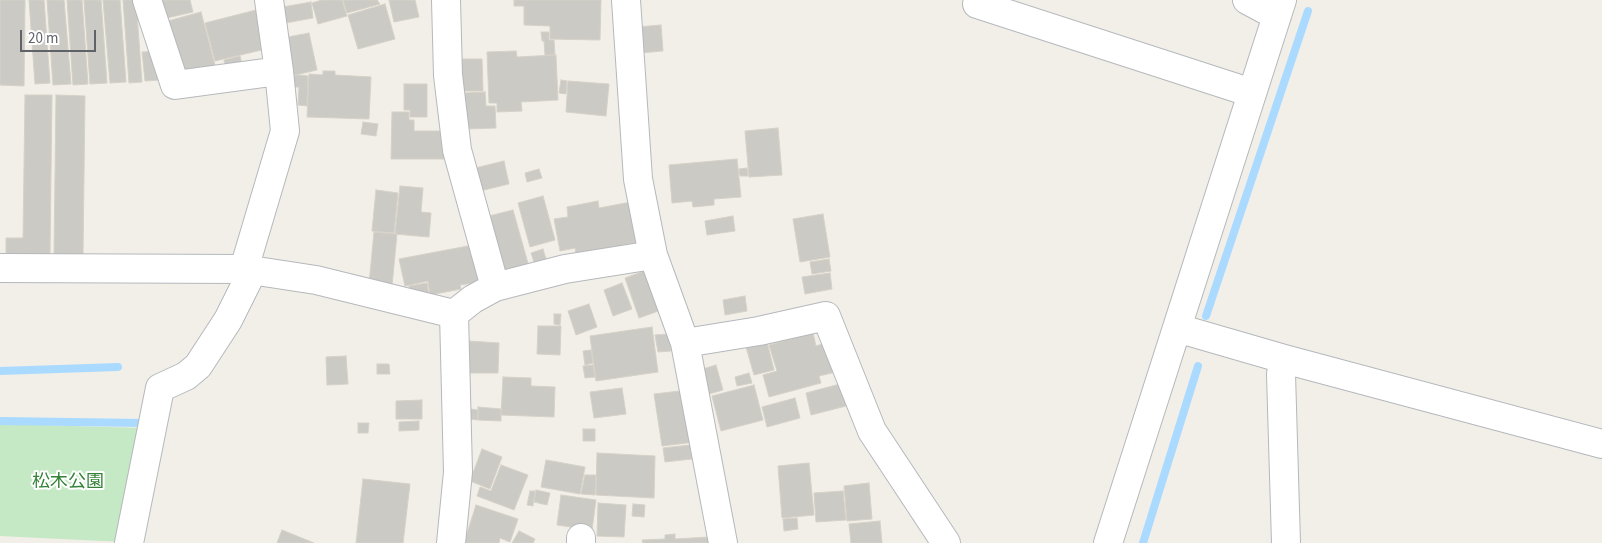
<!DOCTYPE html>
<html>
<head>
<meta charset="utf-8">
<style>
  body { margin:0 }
  #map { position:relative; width:1602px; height:543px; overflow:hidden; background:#f1efe8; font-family:"Source Sans 3",sans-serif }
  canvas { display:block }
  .scale { position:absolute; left:20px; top:30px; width:76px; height:22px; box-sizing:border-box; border:2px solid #5f6368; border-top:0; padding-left:6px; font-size:15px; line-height:18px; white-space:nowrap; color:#5f6368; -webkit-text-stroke:4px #fff; paint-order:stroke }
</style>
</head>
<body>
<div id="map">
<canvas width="1602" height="543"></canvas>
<div class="scale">20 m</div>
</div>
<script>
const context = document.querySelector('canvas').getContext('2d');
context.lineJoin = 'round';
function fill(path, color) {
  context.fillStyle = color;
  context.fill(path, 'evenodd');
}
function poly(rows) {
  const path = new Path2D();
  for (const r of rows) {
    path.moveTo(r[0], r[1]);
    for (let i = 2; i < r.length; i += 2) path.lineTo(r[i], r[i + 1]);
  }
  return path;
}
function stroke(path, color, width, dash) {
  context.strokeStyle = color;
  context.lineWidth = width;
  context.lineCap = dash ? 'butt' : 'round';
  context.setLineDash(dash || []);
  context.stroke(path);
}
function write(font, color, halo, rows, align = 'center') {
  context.font = font + ' "Source Sans 3","Noto Sans JP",sans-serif';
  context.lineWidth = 4;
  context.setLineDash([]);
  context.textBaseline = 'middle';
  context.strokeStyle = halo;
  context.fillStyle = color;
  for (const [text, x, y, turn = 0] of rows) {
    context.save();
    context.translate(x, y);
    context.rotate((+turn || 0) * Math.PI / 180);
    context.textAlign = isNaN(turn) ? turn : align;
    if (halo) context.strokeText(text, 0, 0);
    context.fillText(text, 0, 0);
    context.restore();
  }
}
const green = poly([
  [0,424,143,428,124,542,0,536]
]);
const stream = poly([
  [1206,316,1308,11],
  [0,371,118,367],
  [0,421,142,423],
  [1143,543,1198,366]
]);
const building = poly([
  [0,0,25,0,24,86,0,85,0,0],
  [29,0,44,0,50,83,35,84,29,0],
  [47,0,64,0,71,84,53,85,47,0],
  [67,0,82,0,88,84,73,85,67,0],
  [84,0,101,0,107,83,90,84,84,0],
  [103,0,120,0,126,82,110,83,103,0],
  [123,0,136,0,142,82,129,83,123,0],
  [162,0,190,0,193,12,167,18,162,0],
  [322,0,342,0,347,16,318,24,312,3,322,0],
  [343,0,377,0,380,4,347,13,343,0],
  [389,0,415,0,419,17,394,22,389,0],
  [514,0,601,0,600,40,550,39,550,26,524,25,524,6,514,6,514,0],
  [311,2,313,18,280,24,277,8,311,2],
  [385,4,395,39,358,49,348,15,385,4],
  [260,9,270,48,215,61,205,23,260,9],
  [201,12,216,69,182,77,164,22,201,12],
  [661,25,663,51,639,53,637,27,661,25],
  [541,32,549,32,549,40,554,40,555,55,545,55,544,41,542,41,541,32],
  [309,33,317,70,291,76,283,38,309,33],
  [157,51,160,80,145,81,142,52,157,51],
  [516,51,517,57,556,55,558,100,521,102,522,111,497,112,497,103,489,103,487,52,516,51],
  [240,56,243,68,226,72,224,60,240,56],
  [459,59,482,59,483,91,460,91,459,59],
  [323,71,335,71,335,75,371,77,369,119,307,117,309,74,323,75,323,71],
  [299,75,308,76,307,106,298,105,299,87,294,87,294,76,299,75],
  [561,80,567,81,566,94,559,93,561,80],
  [568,81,609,84,606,116,566,112,568,81],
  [404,84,427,84,427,117,410,117,410,110,404,110,404,84],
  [485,92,486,106,495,106,496,128,466,129,465,93,485,92],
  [25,95,52,95,50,256,6,255,6,238,23,238,25,95],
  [56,95,85,96,83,255,54,254,56,95],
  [392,112,409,112,409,120,414,120,414,131,445,131,445,159,391,159,392,112],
  [363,122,378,124,376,136,361,134,363,122],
  [778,128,782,175,749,177,745,131,778,128],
  [737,159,741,197,714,199,714,205,693,207,692,201,672,203,669,165,737,159],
  [504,161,509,184,480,191,475,168,504,161],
  [747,168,748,176,740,176,739,169,747,168],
  [539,169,542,178,527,182,525,173,539,169],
  [400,186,423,188,421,212,431,213,429,237,395,234,400,186],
  [376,190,398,193,394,233,372,231,376,190],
  [543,196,555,240,530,247,518,203,543,196],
  [598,201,599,208,631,202,639,242,576,254,575,248,560,251,554,219,568,217,567,207,598,201],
  [513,210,529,267,502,274,485,217,513,210],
  [823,214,830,257,800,262,793,219,823,214],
  [733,216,735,231,707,235,705,221,733,216],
  [374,232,397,234,392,286,369,284,374,232],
  [473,245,480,282,460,285,461,289,430,295,428,281,405,286,399,259,473,245],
  [543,249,546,259,534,262,531,253,543,249],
  [829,259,831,271,812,274,810,262,829,259],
  [650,269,664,309,639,318,625,278,650,269],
  [830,273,832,289,805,294,802,277,830,273],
  [427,283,429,295,411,298,409,286,427,283],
  [622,283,632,309,613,316,604,290,622,283],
  [745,296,747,311,725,315,723,300,745,296],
  [589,304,597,327,576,335,568,311,589,304],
  [554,314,561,314,560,325,554,324,554,314],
  [538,326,561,326,560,355,537,354,538,326],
  [652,327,658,372,596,381,590,336,652,327],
  [813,333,816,346,829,342,836,372,819,376,821,383,769,397,763,375,777,371,769,345,813,333],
  [669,334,671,351,658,352,655,335,669,334],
  [765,334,774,370,754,375,744,340,765,334],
  [469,341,499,343,498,373,468,373,469,341],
  [591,350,593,363,585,365,583,351,591,350],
  [346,356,348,384,327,385,326,357,346,356],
  [377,364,389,364,390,374,377,374,377,364],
  [593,365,595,377,585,378,583,366,593,365],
  [716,365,723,390,709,394,703,369,716,365],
  [749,373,752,383,737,386,735,377,749,373],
  [503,377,531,378,531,386,555,387,554,417,501,415,503,377],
  [840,384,846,406,811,415,806,393,840,384],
  [754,385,763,420,721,431,712,396,754,385],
  [622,388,626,414,594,418,590,392,622,388],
  [688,390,695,442,662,446,654,394,688,390],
  [795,398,800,418,767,427,762,407,795,398],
  [422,400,422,419,396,419,396,401,422,400],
  [478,407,501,409,501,421,478,420,478,407],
  [470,409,478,410,478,420,470,419,470,409],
  [419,421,419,430,399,431,399,422,419,421],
  [358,423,369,423,368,433,358,433,358,423],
  [583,429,595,429,595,441,583,441,583,429],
  [690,445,692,459,665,462,663,448,690,445],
  [482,449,502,457,490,489,470,481,482,449],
  [597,453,655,456,654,498,596,495,597,453],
  [546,460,585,467,580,494,541,487,546,460],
  [809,463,814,515,782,518,778,466,809,463],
  [501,465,528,475,514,510,477,496,480,487,491,491,501,465],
  [585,475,596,475,595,495,581,494,585,475],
  [363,479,410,484,403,543,356,543,363,479],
  [869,483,872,519,847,521,844,486,869,483],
  [536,490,550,493,547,505,534,502,536,490],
  [530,491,535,491,533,506,527,505,530,491],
  [843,491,846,520,816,522,814,493,843,491],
  [561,495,596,500,592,530,557,525,561,495],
  [598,503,626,505,624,537,597,536,598,503],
  [633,504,645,505,644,517,632,516,633,504],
  [476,505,518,519,510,542,500,538,499,543,464,543,476,505],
  [797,518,798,529,784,531,783,519,797,518],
  [880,521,882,543,851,543,849,524,880,521],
  [282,530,314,543,277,543,282,530],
  [519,531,535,539,533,543,512,543,519,531],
  [675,534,675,539,709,537,709,543,643,543,642,540,665,539,665,535,675,534]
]);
const minor = poly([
  [147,0,175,85,279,71],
  [446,0,448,75,457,150,495,287],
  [626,0,638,179,653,255,685,343,723,543],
  [978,0,977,4,1252,93],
  [1247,0,1277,16],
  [0,268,244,269,316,280,454,314],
  [244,269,285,131,279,71,269,0],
  [454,314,473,299,495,287,565,269,653,255],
  [1177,328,1284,359,1602,444],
  [685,343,759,331,826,316,872,431,946,543],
  [1284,359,1281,374,1286,543],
  [129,543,160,388,186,376,198,366,228,320,253,270],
  [451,543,458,472,454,314],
  [581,543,581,538],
  [1108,543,1282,0]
]);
const parkNames = [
  ["松木公園",68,483]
];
fill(green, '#c5e8c5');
stroke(stream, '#aadaff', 8);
fill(building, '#cccac5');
stroke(building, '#d6d1c6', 1);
stroke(minor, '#b5b8bc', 30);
stroke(minor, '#fff', 28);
write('18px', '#348238', '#fff', parkNames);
</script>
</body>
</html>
